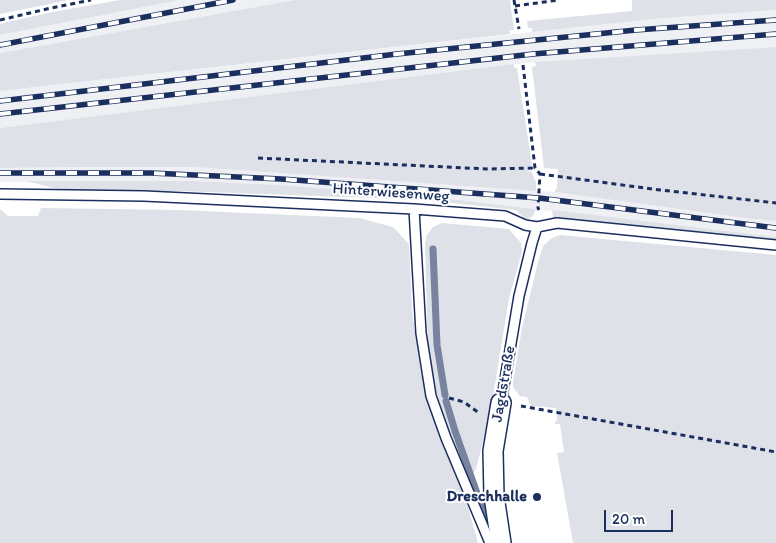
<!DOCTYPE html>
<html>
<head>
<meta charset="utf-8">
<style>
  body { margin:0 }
  #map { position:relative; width:776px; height:543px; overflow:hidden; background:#fff; font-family:Itim,sans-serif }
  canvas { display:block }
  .scale { position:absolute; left:604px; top:510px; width:69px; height:22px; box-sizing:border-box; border:2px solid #1b2f5e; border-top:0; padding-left:6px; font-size:15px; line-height:18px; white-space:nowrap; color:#1b2f5e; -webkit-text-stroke:4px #fff; paint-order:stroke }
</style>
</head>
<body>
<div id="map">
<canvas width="776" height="543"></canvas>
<div class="scale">20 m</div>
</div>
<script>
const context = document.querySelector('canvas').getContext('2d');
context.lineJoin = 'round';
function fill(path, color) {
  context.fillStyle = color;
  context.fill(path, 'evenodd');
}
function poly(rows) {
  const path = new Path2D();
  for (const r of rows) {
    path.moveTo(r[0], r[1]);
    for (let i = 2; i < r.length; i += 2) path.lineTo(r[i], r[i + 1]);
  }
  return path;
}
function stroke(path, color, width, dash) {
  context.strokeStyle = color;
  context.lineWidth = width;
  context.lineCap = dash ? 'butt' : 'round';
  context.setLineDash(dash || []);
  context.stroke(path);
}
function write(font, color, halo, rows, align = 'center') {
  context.font = font + ' Itim,sans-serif';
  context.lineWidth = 4;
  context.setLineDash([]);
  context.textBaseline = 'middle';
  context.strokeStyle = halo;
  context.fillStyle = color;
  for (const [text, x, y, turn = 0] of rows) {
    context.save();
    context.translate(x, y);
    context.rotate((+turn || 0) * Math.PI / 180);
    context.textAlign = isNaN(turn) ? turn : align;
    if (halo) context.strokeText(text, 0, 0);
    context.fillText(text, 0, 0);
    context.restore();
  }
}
const built = poly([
  [180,0,295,0,0,53,0,35],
  [776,10,776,47,535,62,0,128,0,91,532,32,664,18],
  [84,167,194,167,554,192,745,218,776,221,776,237,425,196,280,185,192,181,0,182,0,168]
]);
const green = poly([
  [0,0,69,0,0,14],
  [120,0,180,0,0,35,0,24,7,22,58,11],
  [295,0,510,0,514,30,510,30,510,34,0,91,0,53],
  [632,0,776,0,776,10,664,18,532,32,532,28,528,28,527,21,632,11],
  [776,47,776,221,745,218,554,192,557,188,558,169,544,168,532,67,536,66,535,62],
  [514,64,514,68,517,68,532,165,527,167,528,171,531,171,536,182,536,191,194,167,84,167,0,168,0,128],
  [26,181,192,181,280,185,425,196,536,209,533,216,526,220,516,210,425,200,180,191,97,191,53,188],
  [41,208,179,210,359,218,393,227,409,244,412,311,421,372,436,423,467,504,478,543,0,543,0,209,8,216,38,216],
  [552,210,776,237,776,241,553,218],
  [442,223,509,229,521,243,522,252,509,298,490,415,476,469,474,472,470,473,464,468,438,399,428,351,425,243,427,235,433,227],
  [560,235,776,255,776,543,573,543,557,453,564,452,560,424,554,424,557,420,556,408,531,406,527,397,520,396,513,387,513,382,522,328,538,262,543,246,552,238]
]);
const stream = poly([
  [433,249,437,345,445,395],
  [446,401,455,431,491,533]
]);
const path = poly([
  [514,0,519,29],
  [515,6,559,0],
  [0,20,51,8,91,0],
  [523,65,535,168,540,174,538,208,539,210],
  [258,158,488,169,535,168],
  [540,174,660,190,776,203],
  [449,398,464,402,479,413],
  [521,406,776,452]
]);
const service = poly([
  [0,194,144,196,414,209,505,216,525,225,537,227,557,223,776,245],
  [414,209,421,333,431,396,446,438,490,543],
  [501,403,519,296,532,243,537,227]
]);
const minor = poly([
  [501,403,493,451,494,496,501,543]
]);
const rail = poly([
  [0,45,233,0],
  [0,101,397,54,636,30,776,20],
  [0,114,533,54,776,34],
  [0,173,151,173,281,179,539,198,776,228]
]);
const markers = [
  [537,497,5,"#1b2f5e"]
];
const streetNames = [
  ["Hinterwiesenweg",391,193,4],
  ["Jagdstraße",504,384,-80]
];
const poiNames = [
  ["Dreschhalle",527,497]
];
fill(built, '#eff0f4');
fill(green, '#dee1e7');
stroke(stream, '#77839f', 7);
stroke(service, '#1b2f5e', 12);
stroke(minor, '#1b2f5e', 22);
stroke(path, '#1b2f5e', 3, [5, 4]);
stroke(service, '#fff', 9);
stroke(minor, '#fff', 19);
stroke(rail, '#1b2f5e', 5.5);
stroke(rail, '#fff', 4, [11]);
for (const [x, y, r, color] of markers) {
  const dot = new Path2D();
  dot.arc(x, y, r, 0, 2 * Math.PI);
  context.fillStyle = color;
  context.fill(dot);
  stroke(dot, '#fff', 2);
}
write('16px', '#1b2f5e', '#fff', streetNames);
write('bold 16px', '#1b2f5e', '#fff', poiNames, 'right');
</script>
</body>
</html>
